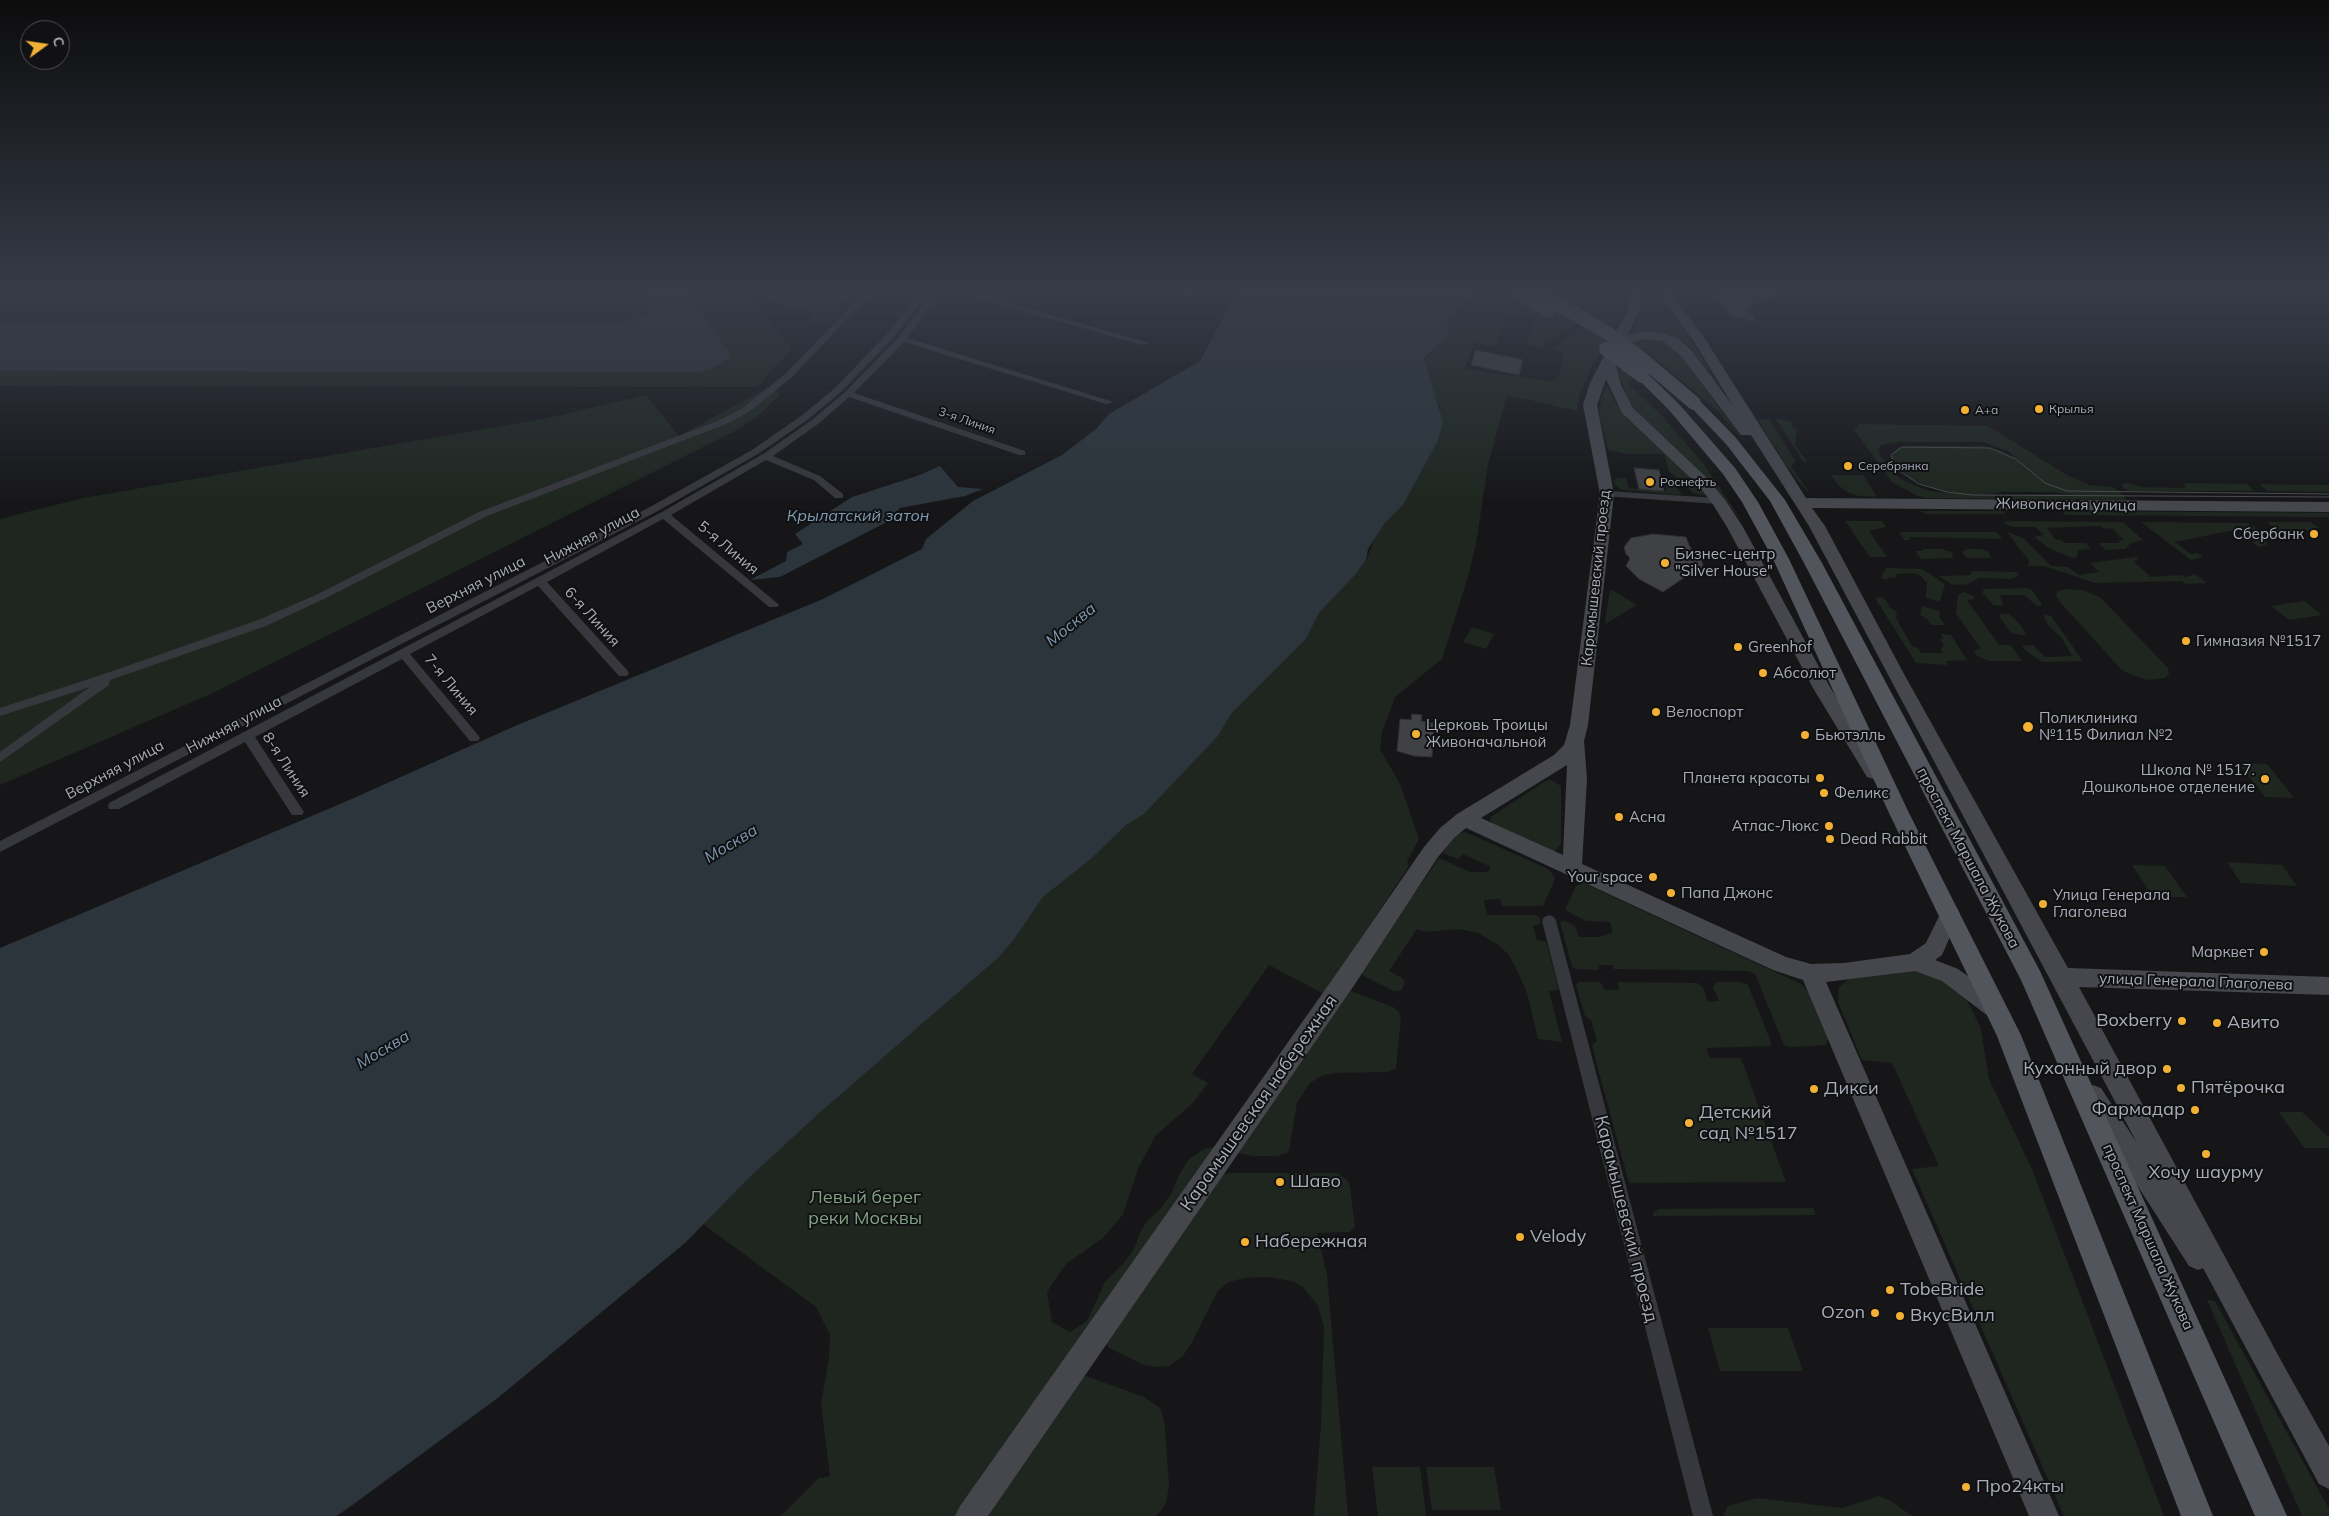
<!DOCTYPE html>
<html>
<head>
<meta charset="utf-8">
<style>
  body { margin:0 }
  #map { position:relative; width:2329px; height:1516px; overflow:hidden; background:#161618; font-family:Mulish,sans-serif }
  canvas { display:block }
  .north { position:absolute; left:20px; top:20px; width:50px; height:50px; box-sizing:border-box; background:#111113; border:1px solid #4d4f55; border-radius:50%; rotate:76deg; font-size:14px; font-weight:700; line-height:20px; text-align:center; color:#a8adb8 }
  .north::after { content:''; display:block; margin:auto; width:18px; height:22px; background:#f2b134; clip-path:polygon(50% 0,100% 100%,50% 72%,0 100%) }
</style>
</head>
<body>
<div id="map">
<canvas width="2329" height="1516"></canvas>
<div class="north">С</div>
</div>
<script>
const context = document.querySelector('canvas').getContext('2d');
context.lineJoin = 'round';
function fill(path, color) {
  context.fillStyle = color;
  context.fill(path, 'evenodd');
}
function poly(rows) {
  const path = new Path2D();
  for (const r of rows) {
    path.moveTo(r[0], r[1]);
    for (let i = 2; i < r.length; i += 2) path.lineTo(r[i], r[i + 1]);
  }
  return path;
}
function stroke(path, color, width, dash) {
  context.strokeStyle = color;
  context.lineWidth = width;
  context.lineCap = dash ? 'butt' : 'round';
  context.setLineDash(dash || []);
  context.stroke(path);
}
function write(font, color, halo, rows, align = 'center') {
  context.font = font + ' Mulish,sans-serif';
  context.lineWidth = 4;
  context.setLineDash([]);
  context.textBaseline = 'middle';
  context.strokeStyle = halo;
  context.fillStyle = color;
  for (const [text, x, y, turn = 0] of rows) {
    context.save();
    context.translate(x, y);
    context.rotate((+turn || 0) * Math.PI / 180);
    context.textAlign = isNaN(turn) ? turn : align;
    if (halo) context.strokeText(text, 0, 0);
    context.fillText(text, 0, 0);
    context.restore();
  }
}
const green = poly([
  [0,293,747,293,792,349,757,387,0,386],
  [767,293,854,293,829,323,820,324,812,321,809,317,811,308,792,310,784,308,772,301],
  [1476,293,1579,293,1581,306,1580,321,1540,348,1527,344,1535,317,1508,313,1495,346,1474,343,1465,369,1553,382,1558,378,1564,352,1551,350,1586,323,1600,318,1619,318,1592,366,1579,396,1577,411,1507,395,1488,464,1476,544,1467,580,1442,659,1395,697,1382,732,1380,749,1400,784,1419,839,1407,861,1409,866,1324,994,1269,965,1192,1074,1208,1083,1193,1103,1155,1136,1138,1169,1123,1214,1103,1238,1066,1264,1047,1292,1052,1322,1070,1332,1087,1321,1105,1282,1123,1264,1135,1247,1139,1235,1146,1222,1162,1207,1172,1192,1179,1175,1189,1159,1204,1149,1221,1146,958,1516,781,1516,819,1478,830,1476,821,1404,829,1357,830,1335,816,1307,703,1224,751,1176,816,1116,999,957,1015,938,1043,897,1091,859,1125,826,1144,814,1218,736,1231,714,1306,639,1319,613,1355,575,1366,560,1375,538,1385,523,1403,505,1417,478,1440,409,1431,386,1424,358,1433,352,1449,316],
  [1585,293,1624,293,1623,307,1620,315,1596,315,1586,319,1587,307],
  [1643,293,1656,293,1664,301,1678,319,1722,390,1719,390,1692,349,1685,342,1655,332,1632,332,1642,310],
  [1639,338,1663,340,1682,354,1721,411,1749,446,1718,411,1642,348,1628,384,1661,415,1703,463,1746,527,1710,481,1648,425,1629,401,1618,373,1632,341],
  [1607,385,1615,402,1628,419,1679,466,1707,496,1693,493,1669,471,1664,454,1625,454,1608,450,1599,413,1601,399],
  [767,388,781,394,759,415,733,432,215,692,0,785,0,519,83,498,548,418,646,395,679,436],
  [1769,419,1796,462,1791,466,1808,491,1807,492,1786,465,1758,420],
  [1776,419,1791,421,1793,428,1797,430,1795,445,1808,463,1803,461],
  [1857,424,1988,426,2067,475,2090,485,2111,487,2118,490,2127,500,1926,498,1916,495,1892,482,1853,428,1859,428],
  [1898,442,1983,442,2008,451,2022,463,2001,451,1983,446,1912,446,1898,448,1892,453,1891,459,1895,465,1911,479,1935,489,1962,494,1928,491,1901,479,1893,473,1880,455,1878,449,1881,445],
  [2000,492,2049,492,2074,494,1982,495],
  [1831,475,1863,475,1877,497,1859,496,1847,492,1838,485],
  [1617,478,1626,478,1629,488,1667,491,1665,481,1668,481,1682,493,1679,495,1622,490,1615,485,1614,480],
  [2128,483,2141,487,2185,488,2184,483,2247,484,2254,491,2130,491,2122,487,2122,484],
  [2260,484,2329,485,2329,492,2267,491],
  [1920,511,2003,511,2006,514,1926,514],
  [2062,511,2329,513,2329,517,2065,515],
  [1845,521,1882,521,1886,527,1869,531,1887,557,1870,557],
  [2006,521,2123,522,2143,540,2131,543,2125,549,2106,550,2098,543,2120,543,2118,541,2123,540,2113,529,2102,528,2100,526,2047,528,2056,540,2062,540,2064,543,2086,543,2091,549,2078,550,2077,557,2072,558,2049,548,2034,537,2044,535,2035,527,2013,527,2003,523],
  [2141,522,2247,523,2255,527,2268,544,2259,547,2252,542,2257,541,2240,529,2175,542,2191,554,2197,553,2203,557,2191,560],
  [2267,522,2310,522,2320,528,2283,535],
  [1899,532,1997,532,2002,539,1909,537,1910,540,1904,540],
  [2007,532,2023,538,2051,566,2068,567,2079,575,2099,572,2090,563,2136,557,2138,559,2134,562,2151,577,2181,575,2186,577,2195,574,2207,583,2185,584,2182,581,2095,583,2044,566,2028,566,2029,561],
  [1922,549,1943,549,1945,551,1950,551,1953,555,1952,558,1921,559,1915,551,1923,551],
  [1965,549,1981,549,1988,551,1991,556,1990,558,1967,558,1961,551,1966,551],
  [1886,568,1922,569,1945,584,1940,602,1926,598,1927,583,1921,576,1913,573,1897,574,1895,578,1888,578,1887,580,1881,578],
  [1972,571,2017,572,2019,576,2011,579,1979,578,1968,584,1957,585,1951,584,1939,576,1970,575],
  [2026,588,2032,590,2042,604,2041,606,2037,606,2024,595,2000,595,2003,606,1993,605,1982,592,1985,589],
  [1610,589,1637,605,1605,624],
  [2065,589,2083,590,2101,598,2168,668,2169,674,2165,678,2148,680,2129,674,2121,669,2059,601,2056,595,2058,591],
  [1963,592,1974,596,1974,599,1967,600,1999,645,2011,645,2022,661,1989,661,1977,656,1974,650,1981,649,1956,613,1958,595],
  [1882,597,1886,600,1890,608,1895,610,1897,615,1896,618,1912,646,1918,648,1921,653,1943,653,1941,649,1944,645,1940,639,1943,639,1941,634,1951,635,1967,660,1946,661,1947,665,1916,663,1875,598],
  [2305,601,2322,615,2289,620,2271,606],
  [1922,606,1940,611,1939,616,1945,625,1931,625,1927,619,1920,615],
  [2001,614,2009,614,2022,626,2026,636,2011,633,1999,616],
  [2043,614,2051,616,2083,661,2042,662,2026,651,2022,646,2033,645,2045,657,2072,656,2061,637,2048,625],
  [1472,627,1494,634,1486,649,1463,642],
  [2238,763,2267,764,2294,798,2265,797],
  [1547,780,1552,780,1561,786,1561,844,1555,851,1548,851,1492,825,1490,820,1492,816],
  [1465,832,1546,868,1553,874,1555,879,1543,906,1502,906,1500,899,1484,900,1487,915,1535,915,1540,918,1540,924,1533,926,1537,940,1546,941,1559,990,1549,991,1562,1042,1538,1039,1527,993,1518,972,1509,955,1497,944,1478,933,1459,929,1426,932,1417,929,1389,971,1402,978,1405,982,1402,989,1399,991,1394,991,1365,977,1360,971,1439,858,1470,872,1488,872,1491,867,1463,854,1458,859,1443,853,1451,840,1459,834],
  [2227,862,2282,865,2297,886,2241,883],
  [2132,865,2165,866,2187,897,2153,897],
  [1583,883,1801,984,1808,991,1828,1038,1826,1045,1790,1047,1784,1045,1755,974,1749,971,1614,969,1613,965,1598,965,1599,970,1576,969,1572,967,1560,922,1565,921,1575,926,1579,937,1600,937,1613,932,1610,922,1586,921,1565,910,1576,886],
  [1914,970,1930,972,1961,991,1972,1010,1981,1029,1989,1079,2032,1169,2164,1516,2064,1516,1912,1169,1939,1166,1892,1063,1862,1060,1838,1002,1839,987,1850,978],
  [1578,982,1600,982,1605,990,1619,990,1618,982,1697,983,1703,987,1708,1002,1719,1001,1713,987,1716,982,1740,982,1748,985,1771,1042,1770,1046,1706,1048,1710,1058,1741,1058,1786,1182,1629,1183,1595,1058,1592,1045,1597,1041,1591,1020,1585,1016,1576,986],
  [1350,991,1393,1007,1399,1012,1401,1020,1396,1068,1388,1072,1336,1073,1323,1075,1310,1083,1297,1103,1289,1150,1287,1153,1277,1156,1252,1156,1239,1153,1236,1150],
  [2279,1112,2302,1112,2329,1137,2329,1148,2304,1148],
  [1230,1173,1338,1173,1348,1181,1350,1187,1355,1226,1353,1229,1350,1232,1317,1233,1327,1275,1348,1516,1314,1516,1321,1423,1324,1327,1318,1306,1304,1288,1292,1281,1267,1277,1244,1278,1229,1282,1217,1292,1192,1342,1183,1356,1169,1366,1157,1367,1144,1365,1109,1348,1106,1343,1223,1174],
  [1813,1208,1816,1215,1653,1216,1654,1212,1659,1209],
  [2207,1300,2215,1301,2329,1509,2329,1516,2302,1516],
  [1708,1328,1788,1328,1803,1371,1720,1371],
  [1086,1376,1144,1397,1160,1408,1163,1416,1165,1428,1169,1486,1166,1503,1161,1511,1155,1516,983,1516,1082,1377],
  [1372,1467,1420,1467,1426,1516,1378,1516],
  [1426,1467,1494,1467,1501,1510,1432,1510],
  [1879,1496,1891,1501,1912,1516,1723,1516,1728,1506,1757,1498,1842,1508]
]);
const water = poly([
  [641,293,687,293,729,352,729,358,710,369,697,372,0,371,0,322,630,322,649,314,649,308],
  [1236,293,1476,293,1449,316,1447,320,1450,326,1448,336,1424,358,1443,422,1438,440,1403,505,1385,523,1368,549,1366,560,1355,575,1319,613,1306,639,1231,714,1218,736,1144,814,1125,826,1091,859,1043,897,1015,938,999,957,816,1116,751,1176,685,1243,499,1397,347,1509,336,1516,0,1516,0,948,347,801,515,726,823,599,922,549,926,539,973,501,1062,455,1096,429,1109,414,1200,361],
  [940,466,958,487,983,489,965,496,900,508,885,523,780,577,750,580,786,561,787,552,803,544,795,534,852,497,917,476]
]);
const building = poly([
  [1713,293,1780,293,1780,294,1750,305,1753,307,1744,310,1756,316,1753,321,1730,315,1713,293],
  [1476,350,1523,360,1519,375,1471,365,1476,350],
  [1634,468,1659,470,1664,491,1639,489,1634,468],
  [1653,534,1686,537,1690,547,1701,559,1703,565,1700,570,1685,577,1663,592,1639,579,1626,566,1630,558,1626,554,1624,547,1631,538,1653,534],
  [1412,714,1422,715,1421,721,1434,723,1432,757,1414,756,1397,751,1400,719,1411,720,1412,714]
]);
const street = poly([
  [864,293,872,293,791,378,749,412,726,424,487,516,326,598,266,626,110,680,109,685,0,762,0,752,90,687,0,716,0,708,110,672,258,620,318,594,479,512,720,420,743,408,785,374,864,293],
  [919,293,927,293,893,338,840,393,807,420,758,454,658,511,0,852,0,841,650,507,752,450,801,416,834,389,887,334,919,293],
  [932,293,940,293,907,338,1114,402,1106,404,904,342,854,393,1025,451,1025,455,1019,455,849,397,818,424,773,456,820,476,843,494,843,498,835,498,814,480,766,460,671,515,777,603,779,605,777,607,769,607,663,519,547,582,627,670,629,673,627,676,619,676,538,586,410,654,478,735,480,738,478,741,470,741,402,659,255,737,302,809,304,812,302,815,292,815,245,742,119,809,109,809,108,806,109,803,660,513,763,454,812,420,845,392,899,337,932,293],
  [961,293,973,293,1149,343,1142,345,961,293],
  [1169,293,1192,293,1196,295,1192,297,1173,295,1169,293],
  [1607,491,1718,498,1723,501,1718,504,1603,496,1602,494,1607,491],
  [1549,915,1554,917,1556,921,1713,1516,1693,1516,1542,921,1544,917,1549,915]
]);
const secondary = poly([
  [1628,293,1640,293,1640,309,1628,335,1645,331,1666,334,1679,339,1692,351,1733,406,1695,343,1659,293,1671,293,1707,342,1806,498,2329,502,2329,512,1812,508,1825,526,1904,674,2068,968,2329,977,2329,995,2079,987,2284,1366,2329,1446,2329,1489,2319,1484,2203,1268,2198,1270,2189,1266,2085,1104,2081,1096,2085,1088,2093,1085,2101,1088,2137,1143,1809,526,1751,435,1741,435,1682,357,1663,341,1645,339,1632,342,1622,348,1615,361,1621,385,1633,408,1708,479,1726,501,1743,527,1830,687,1883,772,1881,777,1874,779,1867,777,1813,688,1727,527,1712,503,1698,485,1622,413,1606,379,1597,405,1614,494,1588,725,1584,741,1587,779,1582,864,1786,957,1811,964,1844,963,1910,954,1926,943,1943,908,1950,906,1957,908,1960,914,1942,955,1935,960,1958,969,2004,1002,2007,1009,2004,1016,1996,1019,1988,1016,1942,981,1915,971,1826,982,2059,1516,2029,1516,1803,980,1773,970,1466,828,1454,838,1438,857,1355,984,988,1516,955,1516,960,1506,1339,970,1424,847,1440,828,1457,814,1554,755,1564,745,1570,725,1600,494,1583,405,1590,383,1628,309,1628,293],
  [1567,765,1563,855,1481,818,1567,765]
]);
const primary = poly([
  [1642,372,1647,373,1679,404,1735,468,1758,502,1789,559,1909,813,2021,1035,2213,1516,2181,1516,1997,1036,1889,813,1773,559,1742,502,1723,474,1669,410,1635,376,1642,372],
  [1694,399,1699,400,1736,438,1785,500,1822,563,2040,971,2287,1516,2255,1516,2021,980,1804,563,1770,501,1726,444,1687,403,1694,399]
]);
const tram = poly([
  [2329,494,2067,491,2045,483,2016,459,1990,448,1902,447,1891,455,1898,470,1919,484,1947,492,1972,495,2329,497]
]);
const primaryBridge = poly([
  [1518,293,1548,310],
  [1539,293,1606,332,1641,358,1694,403],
  [1606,349,1642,376]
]);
const markers = [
  [2039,409,5,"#f2b134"],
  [1965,410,5,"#f2b134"],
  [1848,466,5,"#f2b134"],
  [1650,482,5,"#f2b134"],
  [2314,534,5,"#f2b134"],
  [1665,563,5,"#f2b134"],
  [2186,641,5,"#f2b134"],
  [1738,647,5,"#f2b134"],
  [1763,673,5,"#f2b134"],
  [1656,712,5,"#f2b134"],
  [2028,727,6,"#f2b134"],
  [1416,734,5,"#f2b134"],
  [1805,735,5,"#f2b134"],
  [1820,778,5,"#f2b134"],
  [2265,779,5,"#f2b134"],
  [1824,793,5,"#f2b134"],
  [1619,817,5,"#f2b134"],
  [1829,826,5,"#f2b134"],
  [1830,839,5,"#f2b134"],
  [1653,877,5,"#f2b134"],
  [1671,893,5,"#f2b134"],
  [2043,904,5,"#f2b134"],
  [2264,952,5,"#f2b134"],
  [2182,1021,5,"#f2b134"],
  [2217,1023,5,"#f2b134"],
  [2167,1069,5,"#f2b134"],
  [2181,1088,5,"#f2b134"],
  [1814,1089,5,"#f2b134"],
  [2195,1110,5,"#f2b134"],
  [1689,1123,5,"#f2b134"],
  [2206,1154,5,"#f2b134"],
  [1280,1182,5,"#f2b134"],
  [1520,1237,5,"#f2b134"],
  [1245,1242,5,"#f2b134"],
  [1890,1290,5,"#f2b134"],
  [1875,1313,5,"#f2b134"],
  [1900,1316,5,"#f2b134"],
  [1966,1487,5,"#f2b134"]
];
const farPoinames = [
  ["Крылья",2049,409],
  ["А+а",1975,410],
  ["Серебрянка",1858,466],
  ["Роснефть",1660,482]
];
const farStreetnames = [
  ["3-я Линия",967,421,19]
];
const streetNames = [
  ["Живописная улица",2066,505,1],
  ["Нижняя улица",592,536,-28],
  ["5-я Линия",728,548,40],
  ["Карамышевский проезд",1596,578,-84],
  ["Верхняя улица",476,585,-27],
  ["6-я Линия",592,617,48],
  ["7-я Линия",451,685,50],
  ["Нижняя улица",234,725,-28],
  ["8-я Линия",286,765,57],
  ["Верхняя улица",115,770,-28],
  ["проспект Маршала Жукова",1968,858,62],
  ["улица Генерала Глаголева",2196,982,2],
  ["проспект Маршала Жукова",2148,1237,66]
];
const poiNames = [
  ["Сбербанк",2304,534,"right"],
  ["Бизнес-центр",1675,554],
  ["\"Silver House\"",1675,571],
  ["Гимназия №1517",2196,641],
  ["Greenhof",1748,647],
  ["Абсолют",1773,673],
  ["Велоспорт",1666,712],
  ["Поликлиника",2039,718],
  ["№115 Филиал №2",2039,735],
  ["Церковь Троицы",1426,725],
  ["Живоначальной",1426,742],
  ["Бьютэлль",1815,735],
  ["Школа № 1517.",2255,770,"right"],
  ["Дошкольное отделение",2255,787,"right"],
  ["Планета красоты",1810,778,"right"],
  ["Феликс",1834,793],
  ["Асна",1629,817],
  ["Атлас-Люкс",1819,826,"right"],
  ["Dead Rabbit",1840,839],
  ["Your space",1643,877,"right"],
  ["Папа Джонс",1681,893],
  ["Улица Генерала",2053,895],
  ["Глаголева",2053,912],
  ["Марквет",2254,952,"right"]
];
const waterNames = [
  ["Крылатский затон",858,516],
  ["Москва",1071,625,-39],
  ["Москва",731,844,-31],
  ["Москва",383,1050,-31]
];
const nearPoinames = [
  ["Boxberry",2172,1021,"right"],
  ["Авито",2227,1023],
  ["Кухонный двор",2157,1069,"right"],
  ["Пятёрочка",2191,1088],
  ["Дикси",1824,1089],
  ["Фармадар",2185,1110,"right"],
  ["Детский",1699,1113],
  ["сад №1517",1699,1134],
  ["Хочу шаурму",2206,1173,"center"],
  ["Шаво",1290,1182],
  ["Velody",1530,1237],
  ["Набережная",1255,1242],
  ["TobeBride",1900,1290],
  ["Ozon",1865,1313,"right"],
  ["ВкусВилл",1910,1316],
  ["Про24кты",1976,1487]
];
const nearStreetnames = [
  ["Карамышевская набережная",1259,1103,-55],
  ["Карамышевский проезд",1626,1219,76]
];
const nearParknames = [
  ["Левый берег",865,1198],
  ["реки Москвы",865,1219]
];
fill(green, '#1e261f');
fill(water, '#2c353c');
fill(building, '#404145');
stroke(building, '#303034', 1);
fill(street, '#37383d');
fill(secondary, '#45474d');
fill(primary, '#53555c');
stroke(tram, '#4a4c52', 1);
stroke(primaryBridge, '#53555c', 14);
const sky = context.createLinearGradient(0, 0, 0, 505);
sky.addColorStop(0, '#0c0c0d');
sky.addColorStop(0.58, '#363c48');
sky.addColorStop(1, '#363c4800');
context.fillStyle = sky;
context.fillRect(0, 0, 2329, 505);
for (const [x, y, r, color] of markers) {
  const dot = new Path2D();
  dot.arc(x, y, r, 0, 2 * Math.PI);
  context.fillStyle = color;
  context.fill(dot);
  stroke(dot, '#111113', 2);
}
write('12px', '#a8adb8', '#111113', farPoinames, 'left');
write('12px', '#a8adb8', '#111113', farStreetnames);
write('15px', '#a8adb8', '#111113', streetNames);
write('15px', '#a8adb8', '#111113', poiNames, 'left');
write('italic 16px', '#7f9bb3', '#111113', waterNames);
write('18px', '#a8adb8', '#111113', nearPoinames, 'left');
write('18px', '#a8adb8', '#111113', nearStreetnames);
write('18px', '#7fa381', '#111113', nearParknames);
</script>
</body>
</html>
